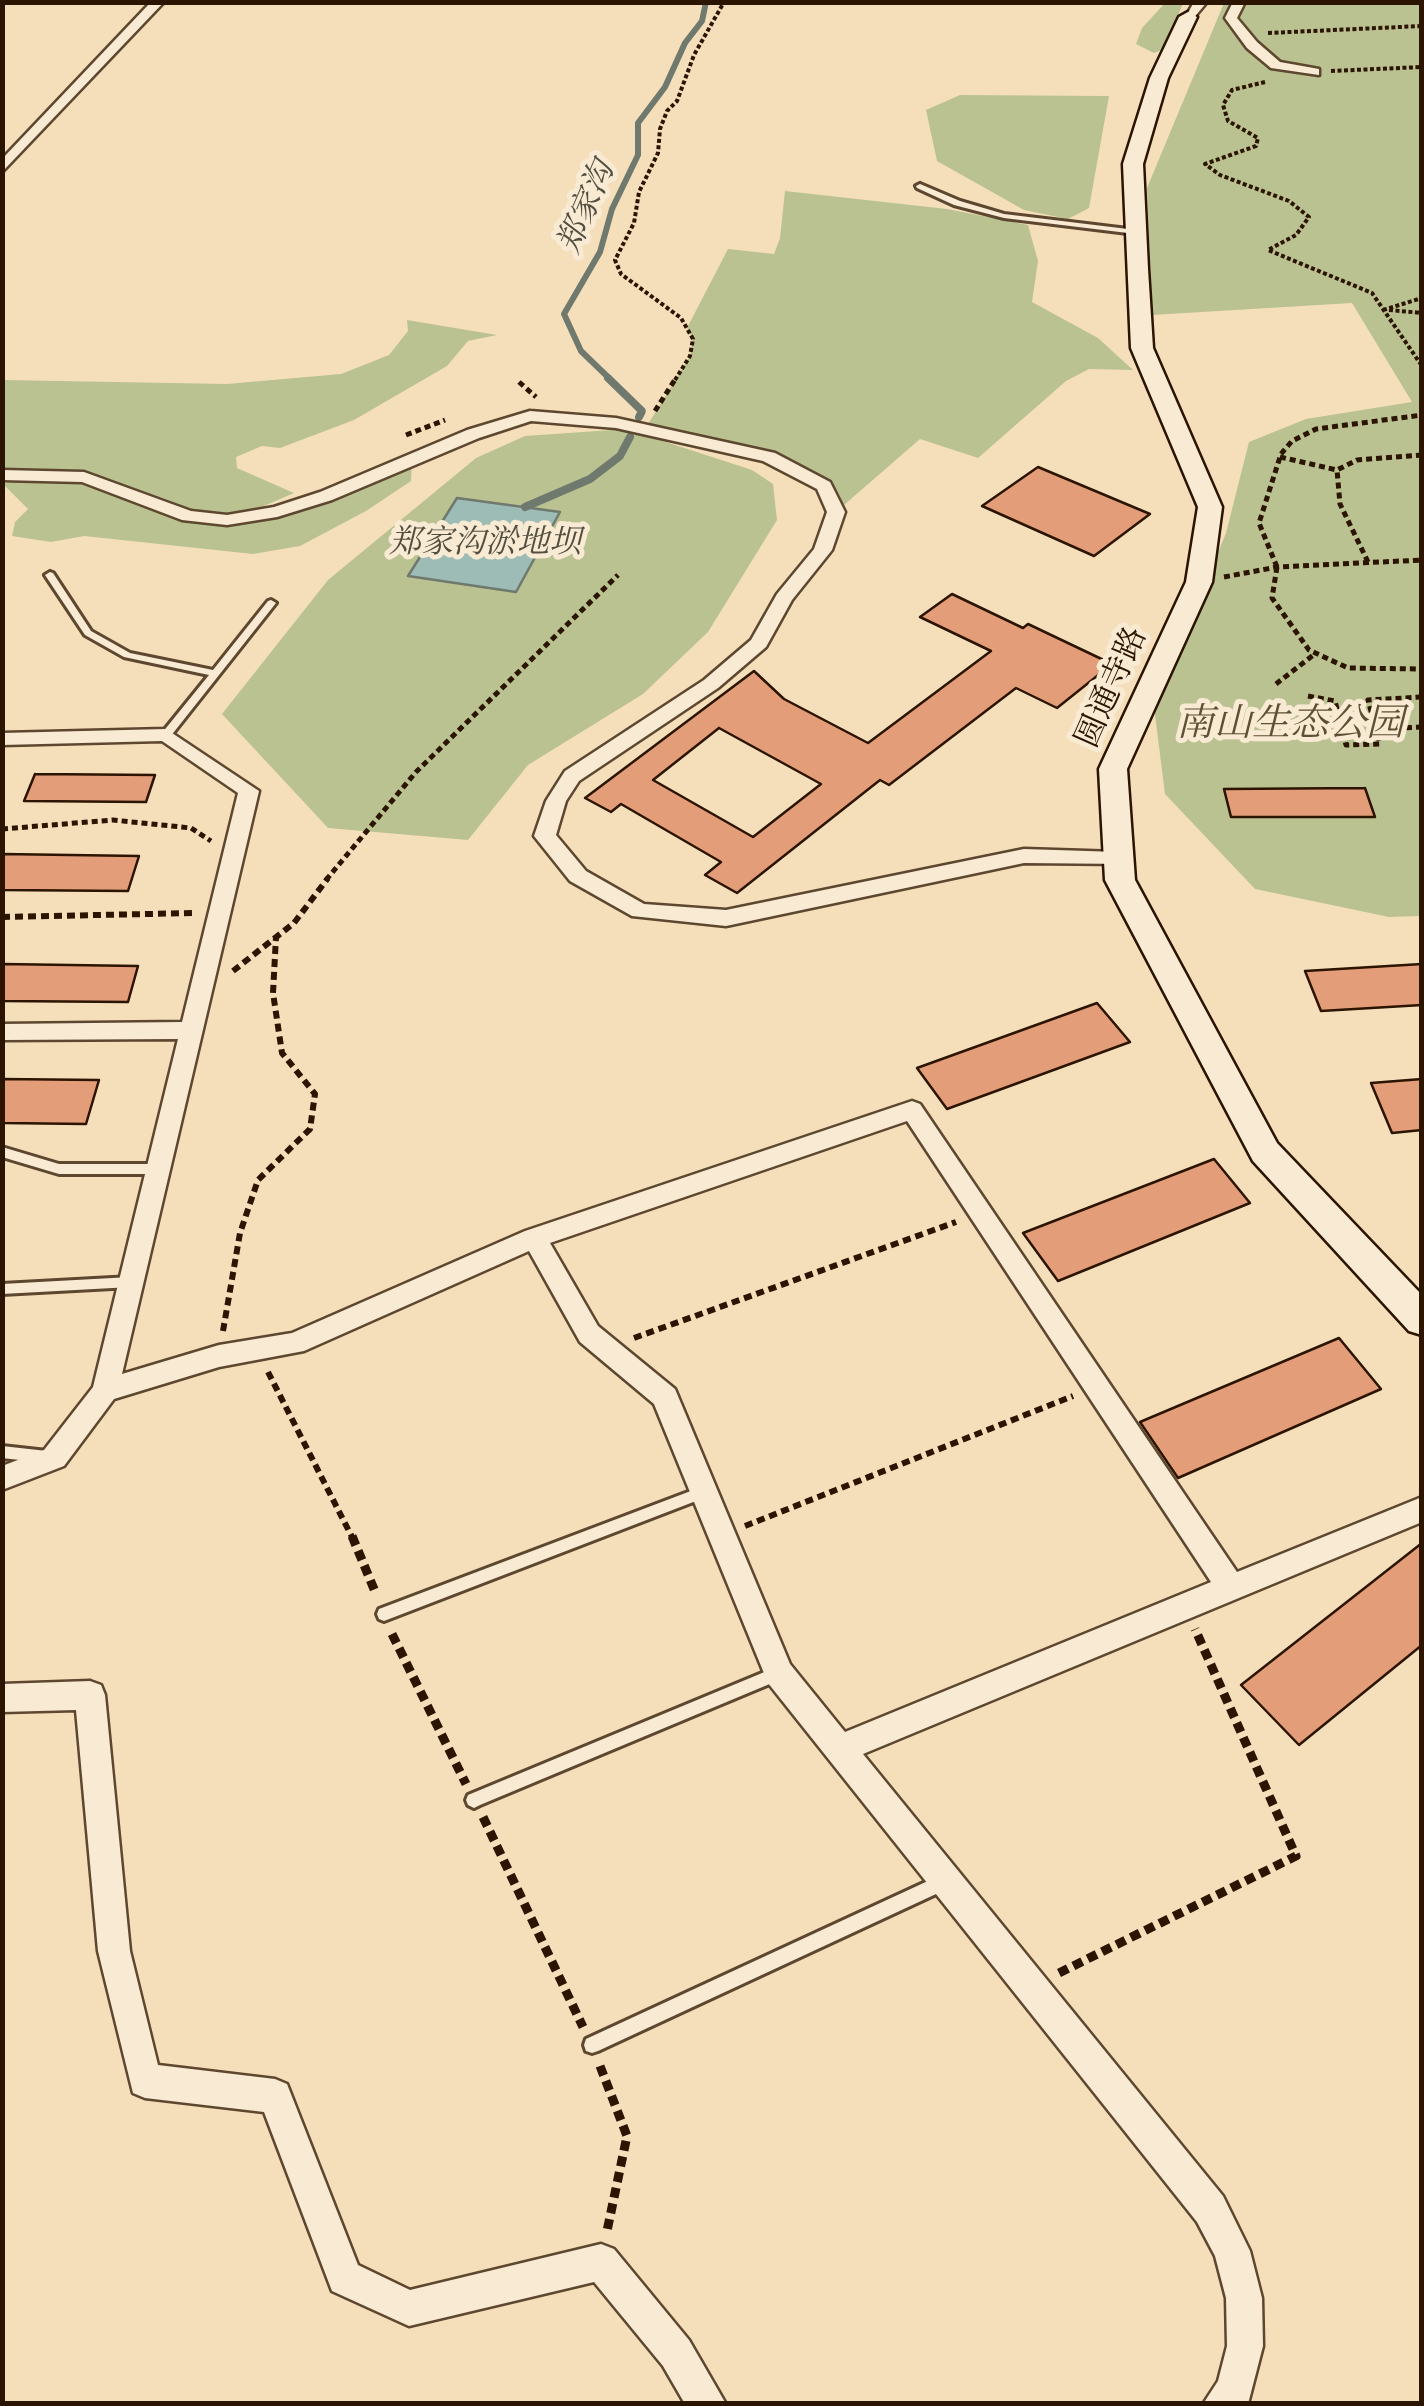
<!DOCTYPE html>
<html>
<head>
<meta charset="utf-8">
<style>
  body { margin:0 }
  #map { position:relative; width:1424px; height:2406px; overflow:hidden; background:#f5dfbb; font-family:"Libre Bodoni",serif }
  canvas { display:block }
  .frame { position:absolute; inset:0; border:5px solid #2b1400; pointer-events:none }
</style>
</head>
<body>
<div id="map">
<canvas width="1424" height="2406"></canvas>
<div class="frame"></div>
</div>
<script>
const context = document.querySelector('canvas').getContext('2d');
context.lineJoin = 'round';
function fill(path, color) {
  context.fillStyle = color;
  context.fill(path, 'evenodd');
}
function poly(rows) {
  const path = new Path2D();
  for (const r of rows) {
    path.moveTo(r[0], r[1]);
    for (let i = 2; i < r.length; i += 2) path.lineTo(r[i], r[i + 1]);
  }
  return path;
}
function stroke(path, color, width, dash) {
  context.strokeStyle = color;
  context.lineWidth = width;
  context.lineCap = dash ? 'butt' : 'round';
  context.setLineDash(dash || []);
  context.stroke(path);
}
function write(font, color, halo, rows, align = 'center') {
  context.font = font + ' "Libre Bodoni","Noto Serif SC",serif';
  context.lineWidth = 10;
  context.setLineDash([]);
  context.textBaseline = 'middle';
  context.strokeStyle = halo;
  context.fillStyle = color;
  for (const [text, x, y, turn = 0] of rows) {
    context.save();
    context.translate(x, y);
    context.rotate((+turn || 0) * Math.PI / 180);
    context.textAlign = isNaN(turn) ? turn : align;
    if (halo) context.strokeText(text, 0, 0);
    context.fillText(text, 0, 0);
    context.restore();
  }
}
const green = poly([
  [1165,3,1183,3,1165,49,1154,53,1136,44,1142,28],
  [1224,3,1421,3,1421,916,1389,917,1255,889,1165,794,1154,707,1226,533,1249,442,1306,419,1412,402,1352,303,1152,315,1147,188],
  [960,95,1109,96,1089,208,1068,219,1024,210,937,161,926,110],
  [785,191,947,209,1028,225,1038,261,1032,302,1098,338,1133,370,1089,369,1066,381,978,458,920,439,836,512,824,486,769,457,645,429,690,356,693,339,687,328,728,249,774,254,780,238],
  [407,320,497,335,468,341,447,366,354,420,280,448,262,446,236,457,237,468,294,493,257,509,227,514,192,510,163,498,100,481,188,516,228,520,277,512,412,461,411,481,366,511,300,546,253,554,84,536,51,542,12,536,15,522,28,509,3,484,27,476,3,475,3,380,227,384,341,374,389,355,408,331],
  [626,429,752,470,773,484,777,520,708,632,643,694,528,765,468,840,328,828,222,714,328,580,476,458,525,436]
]);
const water = poly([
  [457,498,560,512,516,592,408,576,457,498]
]);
const streamFar1 = poly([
  [611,380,581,351,564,314,600,252,612,209,638,155,638,123,665,87,685,43,702,21,706,2]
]);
const stream = poly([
  [608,378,642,411,639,417],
  [525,507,590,479,620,456,630,437]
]);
const building = poly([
  [1038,467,1150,514,1094,556,982,506,1038,467],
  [952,594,1023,628,1028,624,1112,664,1057,708,1016,688,889,785,880,780,737,893,705,875,721,862,621,804,611,812,585,798,754,671,784,699,868,743,991,651,920,617,952,594],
  [719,728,821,784,753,837,653,780,719,728],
  [35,774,155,775,146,802,24,801,35,774],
  [1365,788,1375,817,1231,817,1224,789,1365,788],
  [2,854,139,856,128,891,2,890,2,854],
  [2,964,138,966,128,1002,2,1001,2,964],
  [1422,964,1422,1005,1321,1011,1305,971,1422,964],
  [1097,1003,1130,1042,947,1109,917,1068,1097,1003],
  [2,1079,99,1080,86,1124,2,1123,2,1079],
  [1422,1079,1422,1130,1392,1133,1371,1083,1422,1079],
  [1214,1159,1250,1203,1058,1281,1023,1233,1214,1159],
  [1339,1338,1381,1389,1178,1478,1140,1422,1339,1338],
  [1422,1543,1422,1645,1299,1745,1241,1685,1422,1543]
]);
const pathFar3 = poly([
  [1268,33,1422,26],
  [1331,71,1422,67],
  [1265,82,1232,90,1223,105,1228,121,1258,138,1256,146,1205,164,1220,175,1289,201,1309,217,1296,235,1268,250,1372,293,1422,366],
  [1383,310,1422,298],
  [1389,310,1422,313],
  [675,380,690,356,693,339,681,318,621,274,615,260,634,223,639,192,658,153,660,129,667,111,677,101,694,55,724,2]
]);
const pathFar2 = poly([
  [519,382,536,397],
  [655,411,676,378],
  [406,435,445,420],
  [1280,457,1337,470],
  [1368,562,1340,504,1337,470,1357,460,1422,455],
  [1277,567,1259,523,1281,454,1292,441,1316,429,1422,415],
  [1277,567,1272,598,1309,650,1348,668,1422,669],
  [1224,577,1277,567,1422,560],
  [1276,684,1316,653],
  [1308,696,1335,701,1346,745,1380,744,1368,700,1422,697],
  [1376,729,1422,727],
  [2,829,113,820,191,828,211,841],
  [326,880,416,772,618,575]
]);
const pathFar1 = poly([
  [2,917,196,913],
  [233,971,294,923,328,878],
  [223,1331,240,1233,258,1180,310,1129,315,1094,282,1053,273,993,276,937],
  [634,1338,956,1222],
  [268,1372,353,1539],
  [745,1526,1073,1396]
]);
const path = poly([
  [352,1536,376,1594],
  [392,1634,466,1784],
  [483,1817,583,2027],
  [1059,1973,1296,1856,1195,1629],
  [600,2066,627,2136,607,2231]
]);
const lane = poly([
  [920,184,960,201,1004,214,1136,230,1140,232,1136,234,1004,218,954,205,917,188,916,186,920,184],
  [50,572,53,573,91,631,130,653,213,670,268,601,271,600,276,603,170,737,166,738,162,737,162,733,209,675,124,657,85,635,45,575,50,572],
  [2,1147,59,1164,158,1164,164,1169,158,1174,59,1174,2,1157,2,1147],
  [131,1277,136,1278,137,1282,136,1286,131,1287,2,1294,2,1284,131,1277],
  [2,1446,47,1451,52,1453,54,1457,52,1461,47,1463,2,1458,2,1446],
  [704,1486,709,1488,711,1492,709,1496,384,1621,379,1619,377,1614,379,1609,704,1486],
  [779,1666,784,1668,786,1673,784,1678,480,1805,474,1808,468,1805,466,1800,468,1795,779,1666],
  [943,1874,949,1876,951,1882,949,1888,598,2051,592,2053,586,2051,584,2045,586,2039,943,1874]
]);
const street = poly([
  [151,2,164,2,2,172,2,159,151,2],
  [1194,2,1207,2,1192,20,1184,20,1194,2],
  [1233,2,1245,2,1237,18,1257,42,1280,62,1319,69,1319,75,1271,68,1247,48,1225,18,1233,2],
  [530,411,616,418,775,453,830,482,845,512,832,550,792,600,766,647,718,688,579,781,566,801,556,835,586,871,644,904,726,910,1024,849,1118,852,1126,854,1129,859,1126,864,1024,863,726,926,632,916,570,881,534,836,546,801,565,771,704,680,751,640,777,594,814,549,827,512,817,489,763,461,616,428,531,421,479,438,332,500,277,517,227,525,182,520,82,482,2,480,2,470,84,472,191,511,227,515,274,507,320,492,467,430,530,411],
  [166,729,259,791,122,1374,219,1345,292,1333,525,1231,912,1101,920,1104,1237,1572,1422,1497,1422,1522,863,1754,1223,2196,1250,2251,1262,2298,1263,2346,1248,2404,1203,2404,1218,2381,1227,2346,1226,2298,1215,2256,1197,2222,768,1683,654,1404,580,1342,529,1251,304,1351,219,1367,114,1399,64,1466,2,1490,2,1466,44,1450,93,1387,178,1039,2,1040,2,1024,182,1022,238,793,162,741,2,745,2,733,166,729],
  [907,1121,1211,1582,845,1732,790,1664,675,1389,598,1326,550,1243,907,1121],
  [90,1681,101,1685,105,1695,130,1951,158,2065,275,2079,287,2084,358,2265,410,2290,601,2244,614,2249,689,2340,726,2404,685,2404,663,2366,594,2282,409,2326,332,2291,264,2112,145,2098,133,2093,98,1951,76,1710,2,1712,2,1684,90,1681]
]);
const secondary = poly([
  [1188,12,1197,17,1168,78,1143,164,1148,269,1153,348,1222,507,1212,582,1127,769,1135,880,1277,1143,1422,1295,1422,1335,1409,1331,1253,1161,1105,880,1099,769,1186,582,1198,507,1131,348,1123,164,1150,78,1179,17,1188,12]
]);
const farWaternames = [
  ["郑家沟",588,208,-67],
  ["郑家沟淤地坝",485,544]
];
const farStreetnames = [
  ["圆通寺路",1113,688,-66]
];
const parkNames = [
  ["南山生态公园",1290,726]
];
fill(green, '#bbc291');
fill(water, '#9dbcb6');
stroke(water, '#6f796d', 2.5);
stroke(streamFar1, '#6f796d', 6);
stroke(stream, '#6f796d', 8);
fill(building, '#e49d79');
stroke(building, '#2b1400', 2.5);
stroke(lane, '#5e472f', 6);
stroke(street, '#5e472f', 5);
stroke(secondary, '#2b1400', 5);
stroke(pathFar3, '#2b1400', 4, [4, 2.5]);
stroke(pathFar2, '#2b1400', 5, [6, 4]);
stroke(pathFar1, '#2b1400', 6, [8, 5]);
stroke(path, '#2b1400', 9, [10, 6]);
fill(lane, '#f8ead3');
fill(street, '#f8ead3');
fill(secondary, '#f8ead3');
write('italic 32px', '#534f40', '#f8ead3', farWaternames);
write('32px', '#2b1400', '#f8ead3', farStreetnames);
write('italic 38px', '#5d5133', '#f8ead3', parkNames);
</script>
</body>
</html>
